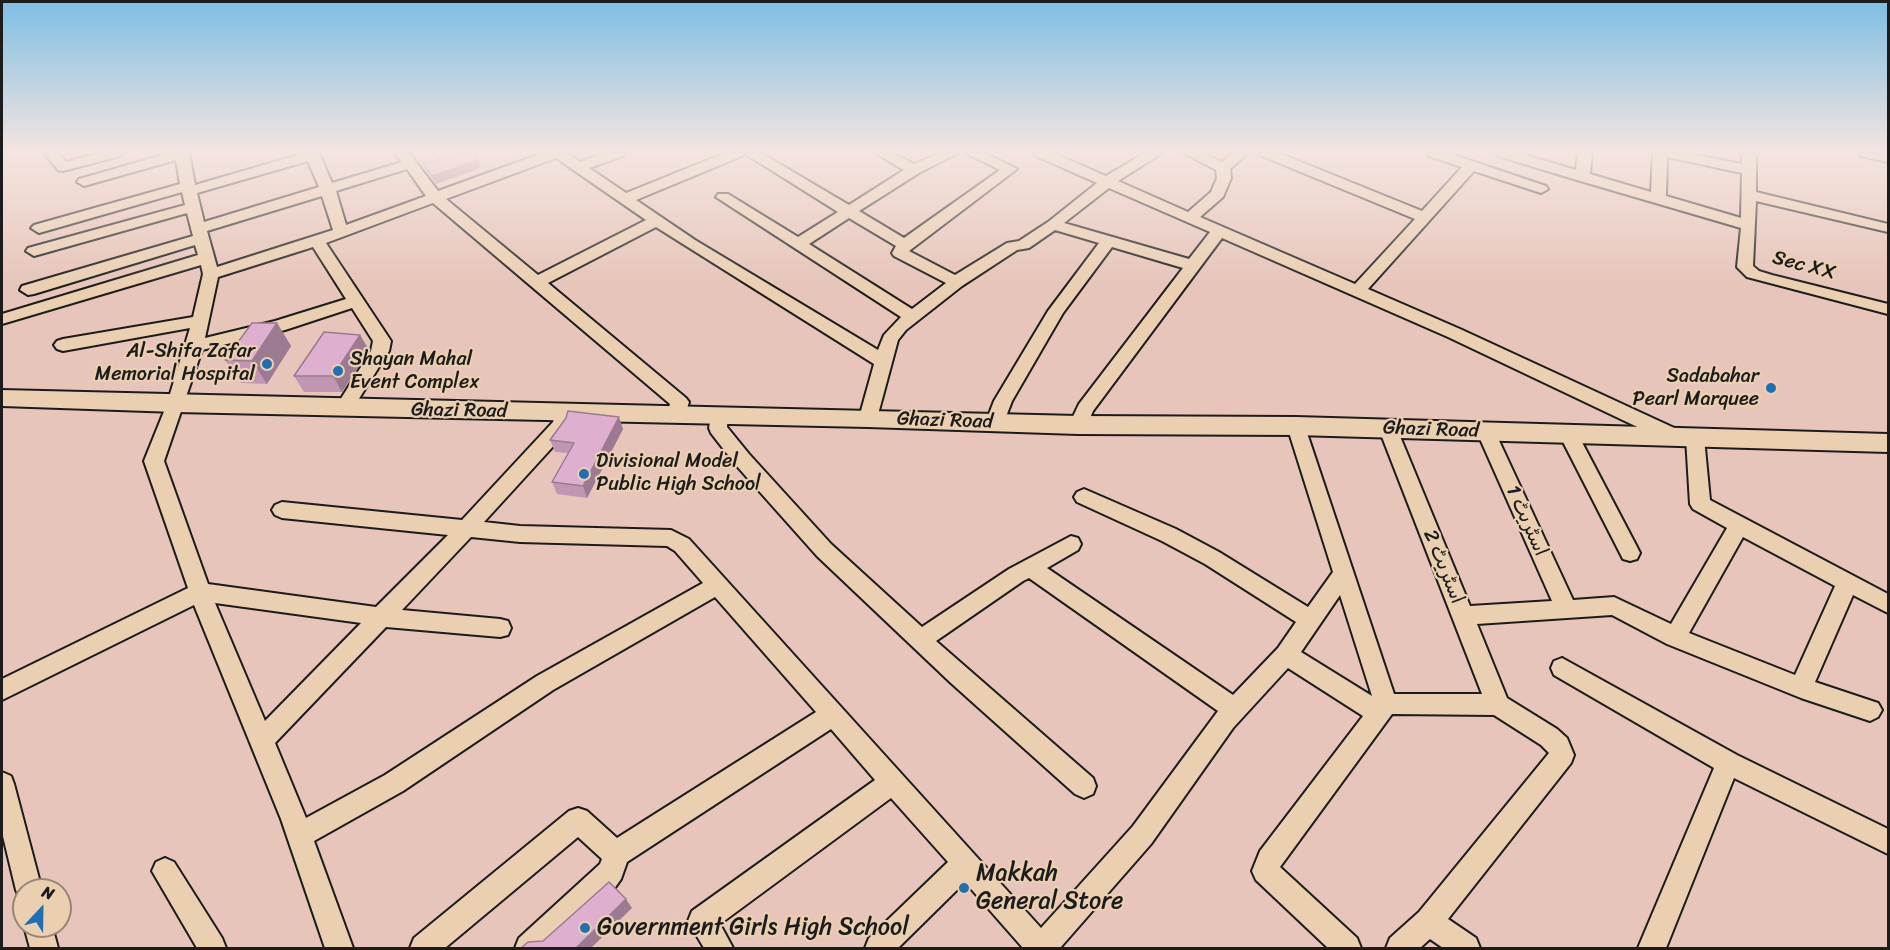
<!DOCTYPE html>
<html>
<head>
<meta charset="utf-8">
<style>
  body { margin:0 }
  #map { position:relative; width:1890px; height:950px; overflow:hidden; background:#e7c5ba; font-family:Sriracha,sans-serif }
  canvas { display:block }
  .frame { position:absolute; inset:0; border:3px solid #1c1c1c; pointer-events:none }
  .north { position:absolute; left:12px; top:878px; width:60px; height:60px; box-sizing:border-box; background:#eacfb1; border:2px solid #988775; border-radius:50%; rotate:22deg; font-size:16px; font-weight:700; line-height:24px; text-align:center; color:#1c1c1c }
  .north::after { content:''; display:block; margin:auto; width:21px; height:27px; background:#1f6fb2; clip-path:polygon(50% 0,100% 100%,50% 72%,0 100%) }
</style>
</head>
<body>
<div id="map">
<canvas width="1890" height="950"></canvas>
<div class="frame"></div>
<div class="north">N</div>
</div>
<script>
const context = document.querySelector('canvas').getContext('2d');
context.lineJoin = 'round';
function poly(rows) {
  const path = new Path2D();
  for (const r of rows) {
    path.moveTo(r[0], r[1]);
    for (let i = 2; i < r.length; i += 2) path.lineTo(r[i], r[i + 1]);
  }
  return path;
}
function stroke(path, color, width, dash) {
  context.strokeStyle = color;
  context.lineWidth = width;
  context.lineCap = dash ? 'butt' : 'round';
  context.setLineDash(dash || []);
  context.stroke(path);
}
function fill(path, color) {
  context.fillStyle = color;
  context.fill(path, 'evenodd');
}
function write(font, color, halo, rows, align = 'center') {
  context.font = font + ' Sriracha,"Playpen Sans Arabic",sans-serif';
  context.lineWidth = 4.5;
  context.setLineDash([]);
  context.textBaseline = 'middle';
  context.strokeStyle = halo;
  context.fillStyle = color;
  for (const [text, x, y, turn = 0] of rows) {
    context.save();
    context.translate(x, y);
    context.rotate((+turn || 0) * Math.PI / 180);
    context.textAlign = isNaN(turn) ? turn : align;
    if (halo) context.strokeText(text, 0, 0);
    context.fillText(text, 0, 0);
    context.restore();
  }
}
const minor = poly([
  [44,153,58,153,66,162,99,153,122,153,120,156,63,171,58,170,44,153],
  [170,153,189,153,195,185,305,153,319,153,332,183,402,162,395,153,409,153,438,191,543,153,567,153,580,162,605,153,625,153,623,156,589,168,626,193,725,153,761,153,849,205,904,170,875,153,893,153,914,164,940,153,958,153,919,173,859,211,904,238,1000,170,966,153,985,153,1017,169,909,251,955,275,1007,243,1019,241,1048,222,1097,183,1036,156,1034,153,1053,153,1106,176,1145,153,1162,153,1118,181,1188,212,1211,192,1217,178,1216,170,1184,153,1202,153,1222,162,1232,153,1248,153,1230,169,1231,178,1223,197,1200,217,1355,284,1415,219,1262,156,1260,153,1279,153,1422,211,1462,167,1429,156,1427,153,1448,153,1546,186,1548,189,1541,193,1474,171,1368,289,1460,329,1683,432,1685,437,1683,442,1676,444,1669,442,1448,337,1222,238,1093,411,1085,430,1078,432,1071,430,1069,425,1079,404,1183,268,1112,247,1063,313,1012,401,1002,427,995,429,988,427,986,422,994,401,1048,311,1099,243,1055,230,1029,248,1017,250,962,286,906,330,898,340,877,418,875,423,868,425,861,423,859,418,874,364,656,227,548,283,686,398,689,402,685,415,683,420,676,422,669,420,667,415,670,404,433,203,326,243,391,341,389,351,350,413,344,414,338,413,335,408,371,351,373,341,352,308,285,330,202,350,164,461,208,584,376,607,448,535,282,518,275,515,272,510,275,505,282,502,462,520,553,422,557,408,564,407,571,408,573,413,569,429,484,522,520,526,671,530,689,539,1041,928,1133,826,1218,711,1029,578,1023,581,936,641,1093,778,1096,786,1093,794,1084,798,1075,794,951,683,817,556,735,464,711,433,709,428,712,411,719,409,726,411,728,416,727,427,749,454,831,544,922,627,1009,569,1071,536,1078,538,1081,544,1078,550,1047,568,1233,695,1278,648,1296,622,1205,564,1162,541,1077,502,1074,497,1077,492,1084,489,1091,492,1176,529,1219,552,1308,607,1333,572,1287,426,1289,421,1296,419,1303,421,1394,694,1482,694,1379,429,1381,424,1388,422,1395,424,1397,429,1470,606,1552,601,1477,432,1479,427,1486,425,1493,427,1495,432,1573,600,1614,597,1671,624,1727,528,1693,509,1690,504,1686,438,1688,433,1695,431,1702,433,1704,438,1710,500,1888,594,1888,613,1853,595,1815,682,1878,703,1882,710,1878,717,1870,721,1801,698,1667,644,1612,615,1477,624,1507,698,1557,729,1567,738,1574,755,1571,763,1448,919,1476,938,1480,948,1443,948,1430,939,1420,948,1386,948,1390,938,1419,912,1549,753,1541,745,1494,715,1392,714,1280,867,1357,938,1361,948,1328,948,1256,880,1252,871,1260,851,1363,716,1288,668,1233,728,1151,844,1060,948,1023,948,965,882,898,948,865,948,869,938,948,862,891,798,720,924,733,948,704,948,688,921,692,911,875,780,831,729,627,862,621,879,614,889,549,948,515,948,519,938,600,864,602,859,578,837,445,948,410,948,414,938,569,811,578,808,587,811,617,838,816,712,715,597,553,690,403,791,314,841,353,948,325,948,281,819,194,605,2,700,2,679,188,588,144,461,167,404,190,328,63,351,57,349,54,345,57,341,63,339,193,317,203,274,201,265,2,324,2,314,198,255,195,245,34,294,28,295,20,290,22,286,193,236,187,213,34,256,26,251,28,248,185,205,182,192,39,233,31,228,34,225,180,184,176,160,84,186,77,182,79,179,170,153],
  [744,153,838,212,798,237,728,194,718,194,716,197,901,317,884,335,878,350,695,240,636,200,742,156,744,153],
  [556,158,646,220,538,275,446,199,556,158],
  [308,161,319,187,204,222,197,193,308,161],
  [407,169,426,196,346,225,336,191,407,169],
  [1109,188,1210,232,1189,259,1064,223,1109,188],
  [322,196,333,230,217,267,207,231,322,196],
  [849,218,896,246,892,253,894,256,946,283,912,309,809,244,849,218],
  [313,247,346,299,275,321,205,338,218,277,313,247],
  [471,537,520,542,667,546,675,551,703,583,537,676,385,775,306,818,275,743,386,627,500,637,508,635,511,628,508,621,500,619,402,610,471,537],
  [1743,537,1835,586,1795,675,1689,633,1743,537],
  [1340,595,1372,696,1301,652,1340,595],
  [215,603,361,623,265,721,215,603],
  [1496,153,1518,153,1576,170,1578,153,1592,153,1590,174,1651,192,1653,153,1686,153,1742,164,1742,153,1756,153,1756,192,1888,224,1888,232,1756,201,1753,266,1759,271,1772,275,1888,304,1888,314,1747,277,1737,267,1741,228,1577,180,1498,156,1496,153],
  [1667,157,1742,173,1741,218,1666,196,1667,157],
  [1859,153,1888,154,1888,162,1861,156,1859,153],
  [1568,427,1575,429,1637,547,1640,553,1637,559,1630,561,1623,559,1559,434,1561,429,1568,427],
  [1562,658,1737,755,1888,829,1888,854,1734,778,1666,948,1638,948,1714,768,1554,675,1551,668,1554,661,1562,658],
  [2,772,11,776,14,784,42,890,24,890,24,901,20,899,16,890,2,832,2,772],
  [165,858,174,862,222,938,226,948,197,948,152,871,156,862,165,858],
  [24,926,52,926,58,948,30,948,24,926]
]);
const major = poly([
  [2,390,1078,416,1296,417,1888,434,1888,452,1296,435,1078,434,868,427,176,412,2,406,2,390]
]);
const wall = poly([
  [423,164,481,168,436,184,427,172],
  [277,323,291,346,267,384,241,383,225,360],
  [360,335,369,350,342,392,304,392,294,376],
  [623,429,587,498,557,494,552,482,568,453,555,452,550,440]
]);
const shadedWall = poly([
  [476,153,481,168,436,184,432,176],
  [277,323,291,346,267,384,252,361],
  [360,335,369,350,342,392,333,376],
  [619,417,623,429,587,498,583,486],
  [626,899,632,908,591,948,576,948]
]);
const building = poly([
  [457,153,476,153,478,160,432,176,423,164,457,153],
  [252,323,277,323,252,361,225,360,252,323],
  [324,332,360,335,333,376,294,376,324,332],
  [568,411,619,417,583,486,552,482,574,443,550,440,566,418,568,411],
  [609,882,626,899,576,948,521,948,528,942,543,941,609,882]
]);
const markers = [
  [267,364,6,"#1f6fb2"],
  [338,371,6,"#1f6fb2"],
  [1771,388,6,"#1f6fb2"],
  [584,474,6,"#1f6fb2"],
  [964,888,6,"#1f6fb2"],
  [585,928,6,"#1f6fb2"]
];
const streetNames = [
  ["Sec XX",1804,266,15],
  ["Ghazi Road",459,411,1],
  ["Ghazi Road",945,421,2],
  ["Ghazi Road",1431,430,2],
  ["اسٹریٹ 1",1526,521,66],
  ["اسٹریٹ 2",1443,567,68]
];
const poiNames = [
  ["Al-Shifa Zafar",255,352],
  ["Memorial Hospital",255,375],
  ["Shayan Mahal",350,360,"left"],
  ["Event Complex",350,383,"left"],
  ["Sadabahar",1759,377],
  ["Pearl Marquee",1759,400],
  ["Divisional Model",596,462,"left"],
  ["Public High School",596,485,"left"]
];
const nearPoinames = [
  ["Makkah",976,874],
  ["General Store",976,902],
  ["Government Girls High School",597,928]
];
stroke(minor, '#1c1c1c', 4);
stroke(major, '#1c1c1c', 4);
fill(minor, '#eacfb1');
fill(major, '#eacfb1');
fill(wall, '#c096b2');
fill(shadedWall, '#9c7a91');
fill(building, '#dfafcf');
stroke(building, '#9c7a91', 1.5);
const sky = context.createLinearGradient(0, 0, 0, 286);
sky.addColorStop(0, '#7ebee4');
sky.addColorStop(0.53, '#f4e5e0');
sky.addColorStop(1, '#f4e5e000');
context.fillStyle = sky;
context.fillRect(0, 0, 1890, 286);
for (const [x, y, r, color] of markers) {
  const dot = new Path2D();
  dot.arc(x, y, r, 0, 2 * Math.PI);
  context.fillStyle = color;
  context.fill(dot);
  stroke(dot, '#eacfb1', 2);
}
write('20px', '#1c1c1c', '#eacfb1', streetNames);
write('20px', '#1c1c1c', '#eacfb1', poiNames, 'right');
write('24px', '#1c1c1c', '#eacfb1', nearPoinames, 'left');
</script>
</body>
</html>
